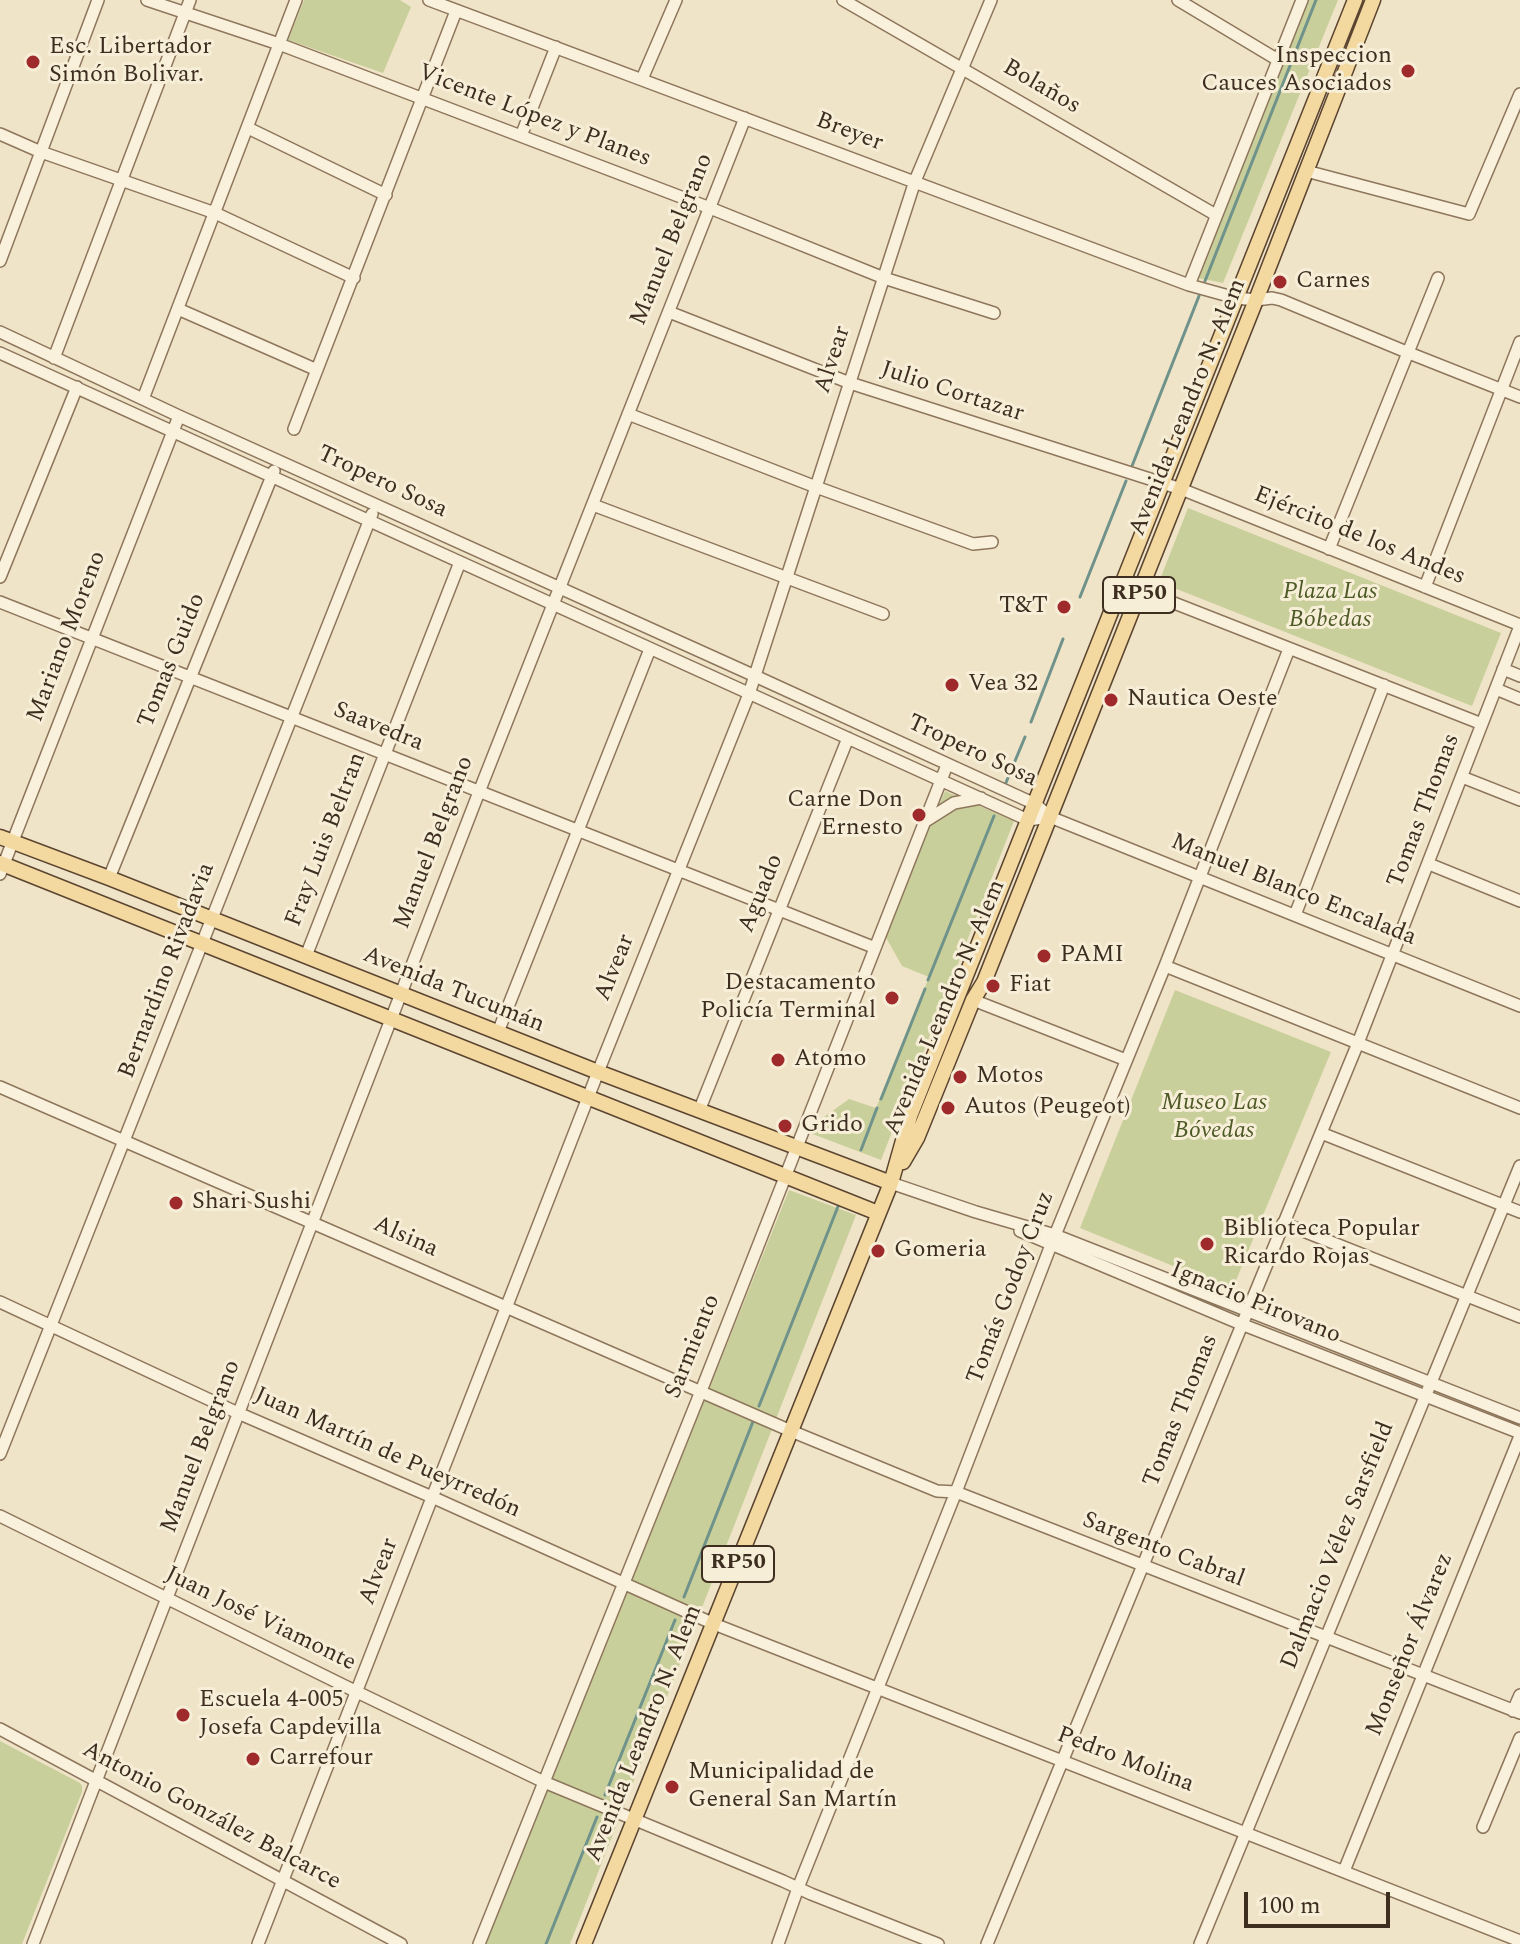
<!DOCTYPE html>
<html>
<head>
<meta charset="utf-8">
<style>
  body { margin:0 }
  #map { position:relative; width:1520px; height:1944px; overflow:hidden; background:#f0e4c8; font-family:Spectral,serif }
  canvas { display:block }
  .scale { position:absolute; left:1244px; top:1892px; width:146px; height:36px; box-sizing:border-box; border:4px solid #3d2e20; border-top:0; padding-left:10px; font-size:24px; line-height:28px; white-space:nowrap; color:#3d2e20; -webkit-text-stroke:6px #f7eed8; paint-order:stroke }
</style>
</head>
<body>
<div id="map">
<canvas width="1520" height="1944"></canvas>
<div class="scale">100 m</div>
</div>
<script>
const context = document.querySelector('canvas').getContext('2d');
context.lineJoin = 'round';
function fill(path, color) {
  context.fillStyle = color;
  context.fill(path, 'evenodd');
}
function poly(rows) {
  const path = new Path2D();
  for (const r of rows) {
    path.moveTo(r[0], r[1]);
    for (let i = 2; i < r.length; i += 2) path.lineTo(r[i], r[i + 1]);
  }
  return path;
}
function stroke(path, color, width, dash) {
  context.strokeStyle = color;
  context.lineWidth = width;
  context.lineCap = dash ? 'butt' : 'round';
  context.setLineDash(dash || []);
  context.stroke(path);
}
function write(font, color, halo, rows, align = 'center') {
  context.font = font + ' Spectral,serif';
  context.lineWidth = 6;
  context.setLineDash([]);
  context.textBaseline = 'middle';
  context.strokeStyle = halo;
  context.fillStyle = color;
  for (const [text, x, y, turn = 0] of rows) {
    context.save();
    context.translate(x, y);
    context.rotate((+turn || 0) * Math.PI / 180);
    context.textAlign = isNaN(turn) ? turn : align;
    if (halo) context.strokeText(text, 0, 0);
    context.fillText(text, 0, 0);
    context.restore();
  }
}
const green = poly([
  [304,0,400,0,411,7,383,73,288,40],
  [1305,0,1338,0,1223,283,1198,278],
  [1188,508,1501,633,1472,706,1159,582],
  [945,791,1014,821,881,1160,810,1133,813,1125,849,1099,876,1108,929,977,902,966,884,934],
  [1175,990,1331,1052,1232,1290,1080,1228],
  [789,1190,856,1215,570,1944,486,1944],
  [0,1741,80,1783,82,1786,82,1792,22,1944,0,1944]
]);
const stream = poly([
  [1205,281,1316,0],
  [1132,466,1199,296],
  [1080,597,1126,481],
  [1031,722,1063,639],
  [1005,785,1025,737],
  [928,980,994,816],
  [881,1099,925,989],
  [861,1150,877,1108],
  [759,1406,839,1204],
  [684,1597,754,1419],
  [605,1795,675,1620],
  [546,1944,597,1817]
]);
const minor = poly([
  [147,0,279,44,710,208,884,278,994,313],
  [429,0,1189,285,1236,298,1256,300,1272,298,1281,300,1409,353,1520,397],
  [843,0,1216,215],
  [1178,0,1278,60],
  [642,79,676,0],
  [248,128,386,195],
  [0,134,41,152,215,213,354,278],
  [521,136,556,47],
  [1306,171,1469,214,1520,94],
  [0,261,98,0],
  [1189,285,1302,0],
  [178,309,317,370],
  [669,312,850,383,1181,489,1520,625],
  [0,332,179,416,755,676,1035,804,1050,817,1520,1006],
  [0,353,1028,820,1050,817],
  [54,358,190,0],
  [143,399,296,0],
  [628,414,816,487,973,544,992,542],
  [294,429,456,11],
  [593,505,883,614],
  [1329,549,1438,278],
  [0,577,77,387],
  [1425,587,1520,342],
  [1141,590,1482,724],
  [0,602,873,947],
  [1503,669,1520,676],
  [1496,689,1520,699],
  [1462,777,1520,800],
  [924,822,954,803,981,798],
  [1429,864,1520,901],
  [0,874,179,416],
  [109,878,274,471],
  [1295,915,1384,685],
  [306,956,460,562],
  [1165,966,1520,1108],
  [973,1000,1126,1060],
  [498,1032,650,649],
  [0,1087,791,1431,937,1491,956,1492,1520,1713],
  [699,1111,848,738],
  [1321,1133,1520,1212],
  [891,1183,976,1212,1055,1235,1520,1418],
  [1283,1223,1520,1317],
  [1020,1231,1241,1324,1520,1433],
  [0,1302,238,1413,432,1497,714,1624,1520,1941],
  [0,1454,372,514],
  [0,1516,357,1692,544,1782,783,1881,811,1894,938,1944],
  [1513,1711,1520,1695],
  [0,1729,401,1944],
  [1483,1827,1520,1738],
  [1344,1871,1520,1436],
  [33,1944,479,792,745,118],
  [258,1944,598,1072,749,694,915,181,991,0],
  [479,1944,701,1391,947,765],
  [778,1944,798,1888,956,1492,1051,1245,1165,966,1289,649],
  [987,1944,1358,1043,1520,626],
  [1200,1944,1520,1166]
]);
const major = poly([
  [0,837,109,878,598,1072,891,1183],
  [0,863,878,1213],
  [903,1162,917,1138,973,1000,984,982,1256,300,1373,0],
  [584,1944,891,1183,910,1116,1355,0]
]);
const markers = [
  [33,62,8,"#9e2a2b"],
  [1408,71,8,"#9e2a2b"],
  [1280,282,8,"#9e2a2b"],
  [1064,607,8,"#9e2a2b"],
  [952,685,8,"#9e2a2b"],
  [1111,700,8,"#9e2a2b"],
  [919,815,8,"#9e2a2b"],
  [1044,956,8,"#9e2a2b"],
  [993,986,8,"#9e2a2b"],
  [892,998,8,"#9e2a2b"],
  [778,1060,8,"#9e2a2b"],
  [960,1077,8,"#9e2a2b"],
  [948,1108,8,"#9e2a2b"],
  [785,1126,8,"#9e2a2b"],
  [176,1203,8,"#9e2a2b"],
  [1207,1244,8,"#9e2a2b"],
  [878,1251,8,"#9e2a2b"],
  [183,1715,8,"#9e2a2b"],
  [253,1759,8,"#9e2a2b"],
  [672,1787,8,"#9e2a2b"]
];
const shields = [
  [1139,595,72],
  [738,1564,72]
];
const shieldNames = [
  ["RP50",1139,595],
  ["RP50",738,1564]
];
const poiNames = [
  ["Esc. Libertador",49,48],
  ["Simón Bolivar.",49,76],
  ["Inspeccion",1392,57,"right"],
  ["Cauces Asociados",1392,85,"right"],
  ["Carnes",1296,282],
  ["T&T",1048,607,"right"],
  ["Vea 32",968,685],
  ["Nautica Oeste",1127,700],
  ["Carne Don",903,801,"right"],
  ["Ernesto",903,829,"right"],
  ["PAMI",1060,956],
  ["Destacamento",876,984,"right"],
  ["Policía Terminal",876,1012,"right"],
  ["Fiat",1009,986],
  ["Atomo",794,1060],
  ["Motos",976,1077],
  ["Autos (Peugeot)",964,1108],
  ["Grido",801,1126],
  ["Shari Sushi",192,1203],
  ["Biblioteca Popular",1223,1230],
  ["Ricardo Rojas",1223,1258],
  ["Gomeria",894,1251],
  ["Escuela 4-005",199,1701],
  ["Josefa Capdevilla",199,1729],
  ["Carrefour",269,1759],
  ["Municipalidad de",688,1773],
  ["General San Martín",688,1801]
];
const streetNames = [
  ["Bolaños",1041,88,30],
  ["Vicente López y Planes",534,117,21],
  ["Breyer",849,133,21],
  ["Manuel Belgrano",673,240,-68],
  ["Alvear",834,360,-72],
  ["Julio Cortazar",952,393,18],
  ["Avenida Leandro N. Alem",1189,408,-68],
  ["Tropero Sosa",382,483,25],
  ["Ejército de los Andes",1359,537,22],
  ["Mariano Moreno",68,637,-69],
  ["Tomas Guido",173,661,-68],
  ["Saavedra",378,728,22],
  ["Tropero Sosa",972,752,25],
  ["Tomas Thomas",1425,811,-69],
  ["Fray Luis Beltran",327,840,-69],
  ["Manuel Belgrano",435,843,-69],
  ["Manuel Blanco Encalada",1293,891,22],
  ["Aguado",762,894,-68],
  ["Alvear",616,968,-68],
  ["Bernardino Rivadavia",168,971,-69],
  ["Avenida Tucumán",453,991,22],
  ["Avenida Leandro N. Alem",946,1008,-67],
  ["Alsina",405,1238,24],
  ["Tomás Godoy Cruz",1012,1288,-69],
  ["Ignacio Pirovano",1255,1304,22],
  ["Sarmiento",694,1347,-68],
  ["Tomas Thomas",1182,1411,-68],
  ["Manuel Belgrano",202,1447,-69],
  ["Juan Martín de Pueyrredón",387,1454,24],
  ["Dalmacio Vélez Sarsfield",1339,1546,-68],
  ["Sargento Cabral",1163,1551,21],
  ["Alvear",380,1572,-69],
  ["Juan José Viamonte",260,1620,26],
  ["Monseñor Álvarez",1411,1645,-68],
  ["Avenida Leandro N. Alem",645,1734,-68],
  ["Pedro Molina",1125,1761,21],
  ["Antonio González Balcarce",211,1817,28]
];
const parkNames = [
  ["Plaza Las",1330,593],
  ["Bóbedas",1330,621],
  ["Museo Las",1214,1104],
  ["Bóvedas",1214,1132]
];
fill(green, '#c9cf9b');
stroke(stream, '#6f938a', 3);
stroke(minor, '#8d765c', 14);
stroke(major, '#5b4430', 17);
stroke(minor, '#faf1dc', 11);
stroke(major, '#f3d9a0', 14);
for (const [x, y, r, color] of markers) {
  const dot = new Path2D();
  dot.arc(x, y, r, 0, 2 * Math.PI);
  context.fillStyle = color;
  context.fill(dot);
  stroke(dot, '#f7eed8', 3);
}
for (const [x, y, w] of shields) {
  const box = new Path2D();
  box.roundRect(x - w / 2, y - 18, w, 36, 6);
  context.fillStyle = '#f7eed8';
  context.fill(box);
  stroke(box, '#3d2e20', 2);
}
write('bold 22px', '#3d2e20', null, shieldNames);
write('24px', '#3d2e20', '#f7eed8', poiNames, 'left');
write('24px', '#3d2e20', '#f7eed8', streetNames);
write('italic 24px', '#4d5a26', '#f7eed8', parkNames);
</script>
</body>
</html>
